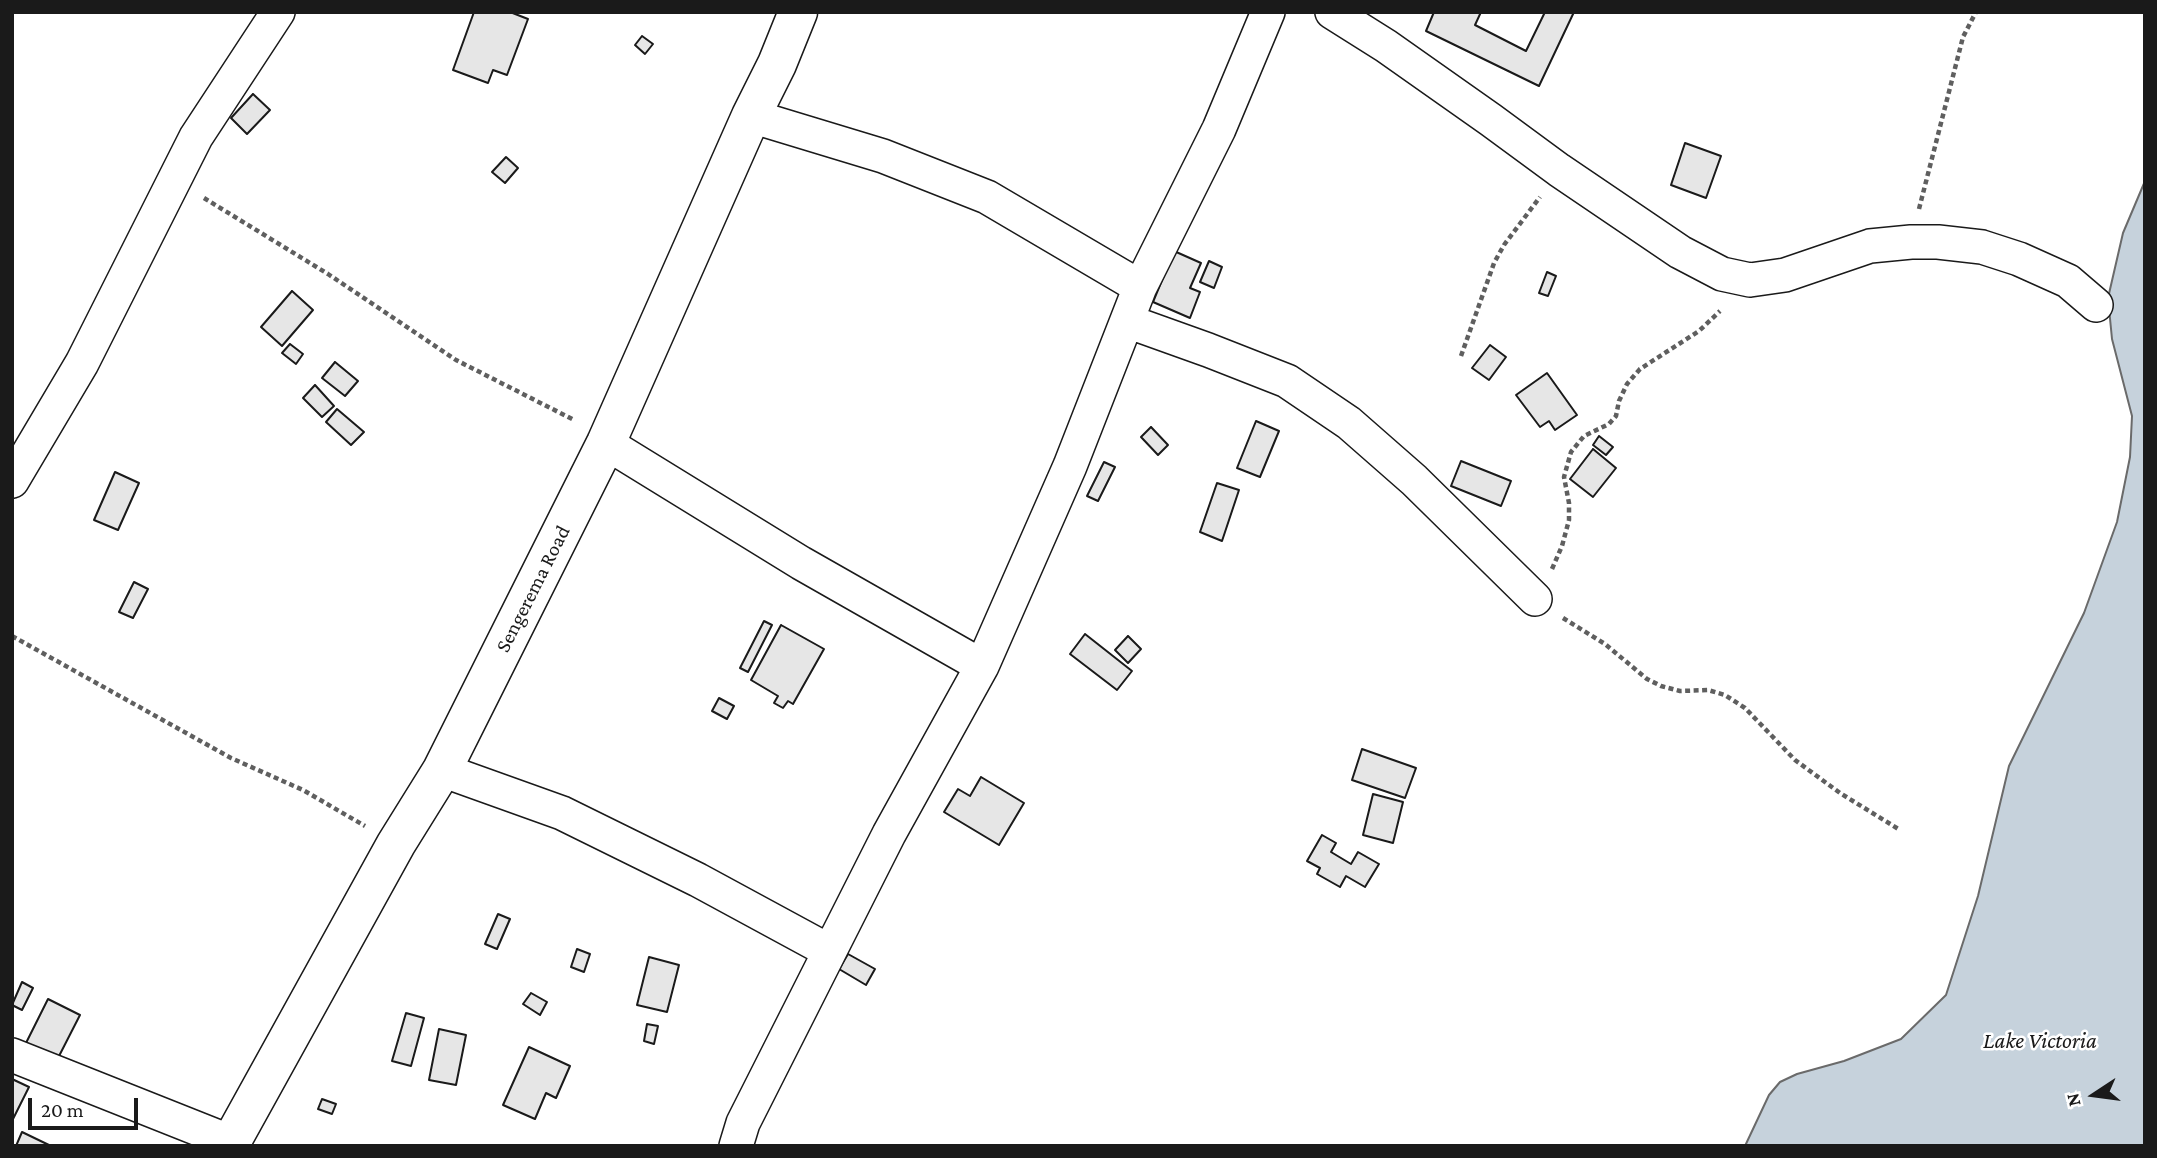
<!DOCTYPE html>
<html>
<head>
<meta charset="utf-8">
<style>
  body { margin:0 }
  #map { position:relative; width:2157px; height:1158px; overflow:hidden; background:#fff; font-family:"Crimson Pro",serif }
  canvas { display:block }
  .frame { position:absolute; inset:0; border:14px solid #1a1a1a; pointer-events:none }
  .north { position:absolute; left:2059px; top:1060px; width:70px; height:70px; -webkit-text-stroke:5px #fff; paint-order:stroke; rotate:257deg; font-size:19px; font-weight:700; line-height:28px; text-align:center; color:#1a1a1a }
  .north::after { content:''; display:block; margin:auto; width:24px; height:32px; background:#1a1a1a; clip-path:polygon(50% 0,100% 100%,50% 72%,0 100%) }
  .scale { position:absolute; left:28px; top:1098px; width:110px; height:32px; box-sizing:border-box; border:4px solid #1a1a1a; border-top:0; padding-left:9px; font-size:21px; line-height:24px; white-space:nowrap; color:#1a1a1a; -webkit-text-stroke:5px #fff; paint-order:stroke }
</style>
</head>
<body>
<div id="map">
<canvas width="2157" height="1158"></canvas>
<div class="frame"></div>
<div class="north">N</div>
<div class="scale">20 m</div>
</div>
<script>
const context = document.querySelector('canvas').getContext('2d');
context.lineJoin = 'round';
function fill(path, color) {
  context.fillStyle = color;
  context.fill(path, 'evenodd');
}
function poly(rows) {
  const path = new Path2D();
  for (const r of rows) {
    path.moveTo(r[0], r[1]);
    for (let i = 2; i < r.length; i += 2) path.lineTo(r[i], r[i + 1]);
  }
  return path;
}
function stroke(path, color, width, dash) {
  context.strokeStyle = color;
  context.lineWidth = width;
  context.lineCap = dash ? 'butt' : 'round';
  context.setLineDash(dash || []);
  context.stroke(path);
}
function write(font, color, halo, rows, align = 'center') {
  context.font = font + ' "Crimson Pro",serif';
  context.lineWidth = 5;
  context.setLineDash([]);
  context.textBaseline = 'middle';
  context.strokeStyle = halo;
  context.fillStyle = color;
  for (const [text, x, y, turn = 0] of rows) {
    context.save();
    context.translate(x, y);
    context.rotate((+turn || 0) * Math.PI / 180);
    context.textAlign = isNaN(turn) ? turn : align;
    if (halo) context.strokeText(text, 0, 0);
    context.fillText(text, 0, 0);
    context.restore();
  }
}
const water = poly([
  [2145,181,2145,1146,1745,1146,1769,1095,1780,1082,1797,1074,1844,1061,1901,1039,1946,995,1978,896,2009,766,2084,613,2117,522,2130,457,2132,416,2112,339,2108,298,2123,233,2145,181]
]);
const building = poly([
  [474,12,510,12,528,19,507,75,493,70,488,83,453,70,474,12],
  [1434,12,1481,12,1475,25,1526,51,1545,12,1574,12,1539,86,1426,31,1434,12],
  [642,36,653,44,645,54,635,45,642,36],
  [253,94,270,110,247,134,231,118,253,94],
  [1685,143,1721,156,1706,198,1671,185,1685,143],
  [506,157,518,168,505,183,492,172,506,157],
  [1174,251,1201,263,1190,288,1200,292,1190,318,1153,302,1174,251],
  [1209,261,1222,267,1214,288,1200,282,1209,261],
  [1547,272,1556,276,1548,296,1539,293,1547,272],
  [292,291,313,310,282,346,261,327,292,291],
  [290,344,303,354,296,364,282,353,290,344],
  [1490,345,1506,357,1489,380,1472,368,1490,345],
  [335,362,358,381,345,396,322,378,335,362],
  [1547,373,1577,415,1555,430,1549,421,1540,427,1516,395,1547,373],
  [315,385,334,406,322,417,303,398,315,385],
  [337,409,364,432,351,445,326,422,337,409],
  [1256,421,1279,431,1260,477,1237,468,1256,421],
  [1151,427,1168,445,1158,455,1141,437,1151,427],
  [1599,436,1613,447,1606,455,1593,445,1599,436],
  [1593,449,1616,468,1593,497,1570,479,1593,449],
  [1461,461,1511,481,1501,506,1451,486,1461,461],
  [1104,462,1115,467,1098,501,1087,496,1104,462],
  [115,472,139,483,118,530,94,520,115,472],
  [1217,483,1239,490,1222,541,1200,532,1217,483],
  [134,582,148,589,133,618,119,612,134,582],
  [764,621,772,625,748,672,740,668,764,621],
  [781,625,824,649,793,704,788,701,783,708,774,703,778,696,751,680,781,625],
  [1085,634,1132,671,1117,690,1070,654,1085,634],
  [1128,636,1141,649,1128,663,1115,650,1128,636],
  [719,698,734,706,727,719,712,711,719,698],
  [1362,749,1416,768,1405,798,1352,780,1362,749],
  [981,777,1024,803,999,845,944,812,958,789,970,796,981,777],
  [1373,794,1403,802,1393,843,1363,835,1373,794],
  [1322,835,1336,843,1331,852,1351,864,1358,852,1379,864,1365,887,1346,876,1340,887,1317,874,1320,868,1307,861,1322,835],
  [498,914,510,919,497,949,485,944,498,914],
  [577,949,590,954,584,972,571,967,577,949],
  [848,954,875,969,866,985,839,969,848,954],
  [649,957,679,965,667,1012,637,1005,649,957],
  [22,982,33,988,22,1010,12,1005,22,982],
  [531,993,547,1002,540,1015,523,1004,531,993],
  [48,999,80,1015,57,1060,26,1043,48,999],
  [406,1013,424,1018,411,1066,392,1061,406,1013],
  [647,1024,658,1026,654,1044,644,1041,647,1024],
  [439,1029,466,1035,456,1085,429,1080,439,1029],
  [529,1047,570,1066,556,1098,546,1093,535,1119,503,1105,529,1047],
  [12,1079,29,1087,12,1121,12,1079],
  [322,1099,336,1104,332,1114,318,1109,322,1099],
  [22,1132,51,1146,16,1146,22,1132]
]);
const path = poly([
  [204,198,328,274,456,360,574,420],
  [1919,209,1963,37,1976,12],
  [1461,356,1494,263,1504,245,1540,197],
  [1552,569,1562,546,1569,520,1569,503,1564,477,1571,452,1584,436,1609,424,1616,416,1619,401,1627,384,1640,369,1699,331,1720,311],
  [1563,618,1605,644,1647,679,1661,686,1680,691,1708,690,1725,695,1745,708,1795,760,1840,793,1900,830],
  [12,636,231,758,303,790,365,826]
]);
const street = poly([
  [1332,12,1386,46,1491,120,1559,170,1680,252,1722,274,1750,280,1785,275,1870,246,1911,242,1938,242,1982,247,2019,259,2068,281,2096,305],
  [751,116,883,156,987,197,1140,287],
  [1127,321,1208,350,1287,381,1349,423,1414,480,1535,599],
  [606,443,801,563,982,666],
  [12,481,82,363,196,137,278,12],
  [442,770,562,813,698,880,829,951],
  [12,1055,231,1142],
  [736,1146,743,1123,889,834,982,666,1070,466,1140,287,1219,129,1268,12]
]);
const secondary = poly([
  [229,1146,396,844,442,770,606,443,751,116,777,64,798,12]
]);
const streetNames = [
  ["Sengerema Road",533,589,-63]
];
const waterNames = [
  ["Lake Victoria",2040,1041]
];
fill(water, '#c6d2dc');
stroke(water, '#6a6a6a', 2);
fill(building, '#e6e6e6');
stroke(building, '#1a1a1a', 2);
stroke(street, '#1a1a1a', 36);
stroke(secondary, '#1a1a1a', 41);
stroke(path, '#5f5f5f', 4.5, [5, 3.5]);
stroke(street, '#fff', 33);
stroke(secondary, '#fff', 38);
write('21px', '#1a1a1a', '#fff', streetNames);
write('italic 23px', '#1a1a1a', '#fff', waterNames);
</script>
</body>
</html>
